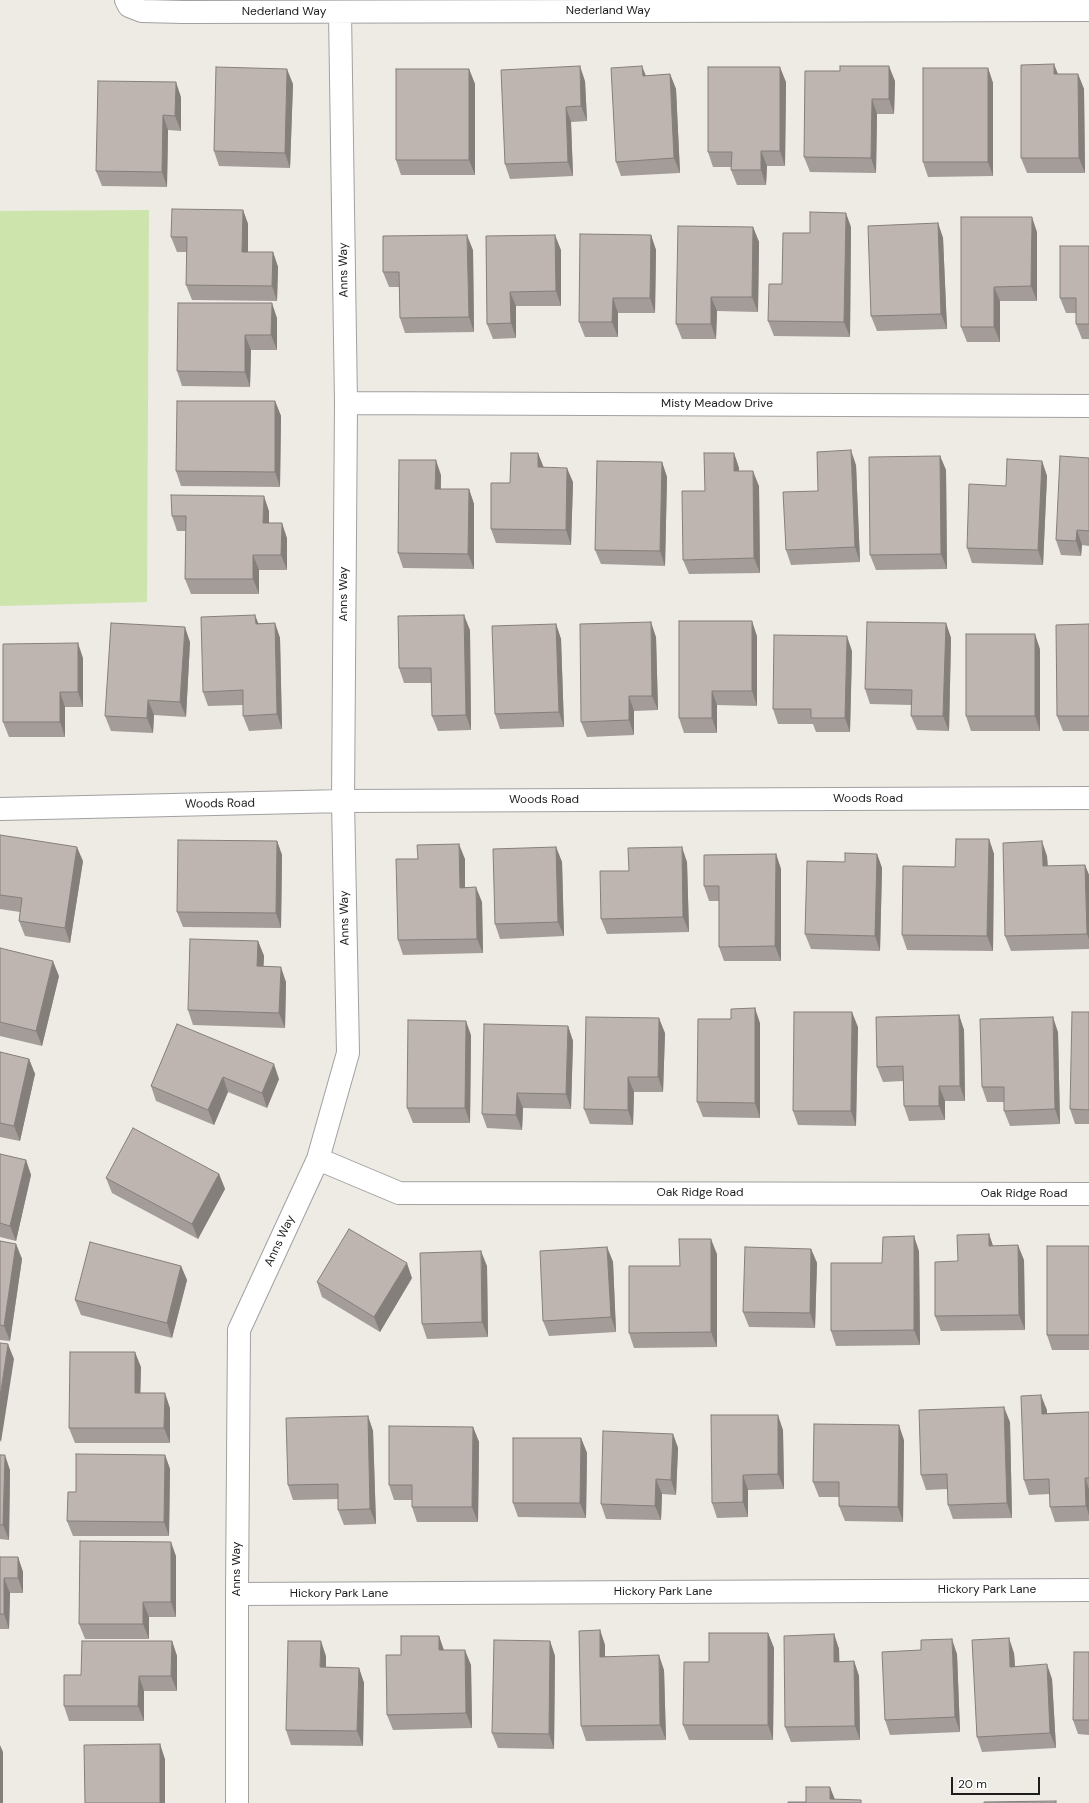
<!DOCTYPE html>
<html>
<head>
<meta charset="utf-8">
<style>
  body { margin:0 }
  #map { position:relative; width:1089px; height:1803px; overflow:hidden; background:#eeeae4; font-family:"DM Sans",sans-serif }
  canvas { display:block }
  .scale { position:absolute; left:951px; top:1777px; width:89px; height:18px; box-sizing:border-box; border:2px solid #1d1d1d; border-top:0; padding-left:5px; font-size:12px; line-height:14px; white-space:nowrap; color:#1d1d1d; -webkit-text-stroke:3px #fff; paint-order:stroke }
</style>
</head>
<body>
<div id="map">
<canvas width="1089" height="1803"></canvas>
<div class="scale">20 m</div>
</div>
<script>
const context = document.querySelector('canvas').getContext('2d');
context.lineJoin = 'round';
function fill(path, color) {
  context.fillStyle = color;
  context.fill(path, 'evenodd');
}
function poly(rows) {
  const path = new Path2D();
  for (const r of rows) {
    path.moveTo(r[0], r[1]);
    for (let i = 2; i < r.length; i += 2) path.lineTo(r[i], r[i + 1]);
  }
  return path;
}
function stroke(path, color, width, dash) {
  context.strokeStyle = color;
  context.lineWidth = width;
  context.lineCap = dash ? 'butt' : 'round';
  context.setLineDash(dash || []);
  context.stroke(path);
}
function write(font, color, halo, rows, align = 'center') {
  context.font = font + ' "DM Sans",sans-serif';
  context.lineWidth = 3;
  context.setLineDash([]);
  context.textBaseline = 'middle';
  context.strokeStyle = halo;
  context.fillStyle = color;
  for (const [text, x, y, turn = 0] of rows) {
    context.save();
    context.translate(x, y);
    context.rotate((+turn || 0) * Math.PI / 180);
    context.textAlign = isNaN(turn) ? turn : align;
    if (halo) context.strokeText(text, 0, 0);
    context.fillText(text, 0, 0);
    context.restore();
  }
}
const grass = poly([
  [149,210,147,602,0,606,0,211]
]);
const street = poly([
  [126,0,129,6,142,11,183,12,1089,10],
  [346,403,1089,406],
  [0,809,343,801,1089,798],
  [318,1159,399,1193,1089,1194],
  [237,1594,1089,1590],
  [237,1803,237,1594,239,1330,318,1159,348,1053,343,801,346,403,340,12]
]);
const wall = poly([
  [988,68,993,83,993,176,928,177,923,162],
  [469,69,475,84,475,175,401,175,396,160],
  [840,71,895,81,894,114,877,114,876,173,810,172,804,157],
  [670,74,676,89,680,173,621,176,616,162,646,76],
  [1058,74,1078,74,1084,89,1085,173,1027,173,1021,158],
  [585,81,587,121,571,122,573,176,510,179,505,164],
  [786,82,785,166,767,166,766,185,737,185,731,170,731,167,713,167,708,152],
  [293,84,290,168,219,166,214,151],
  [181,97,181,131,168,130,167,187,102,186,96,171],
  [243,210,248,224,248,252,273,252,278,267,277,301,192,300,186,285,187,252,177,252,171,237],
  [938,223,943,238,947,329,877,331,871,316],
  [753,227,759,242,758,312,717,311,716,339,682,339,676,324],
  [851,227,850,337,774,336,768,321,782,284],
  [1037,232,1037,301,1000,301,1000,342,967,342,961,327],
  [651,235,656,250,655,313,618,313,618,337,585,337,579,322],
  [486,236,561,250,561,306,516,306,516,338,493,339,487,324],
  [1089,246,1089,339,1082,339,1076,324,1076,313,1066,313,1060,298],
  [473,250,474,332,405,333,400,318,399,287,389,287,383,272],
  [277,318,277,350,251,350,250,387,182,386,177,371],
  [275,401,281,416,280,487,181,486,176,471],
  [734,453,739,468,739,471,759,486,760,573,689,574,683,560,705,491],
  [940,456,946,470,947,569,876,570,870,555],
  [1089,458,1089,546,1082,545,1081,556,1061,555,1056,540],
  [1042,461,1047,476,1043,565,972,563,967,548,1006,486],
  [662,462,667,477,665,566,601,564,595,550],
  [856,465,860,562,791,565,786,550],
  [543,467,573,482,571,545,496,543,491,529,510,483],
  [441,475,441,489,469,489,474,504,474,569,403,568,398,553],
  [269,511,269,523,287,538,287,570,259,570,259,594,191,594,185,579,186,531,177,531,172,516],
  [258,623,275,623,280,638,282,729,249,731,243,716,243,705,208,706,203,692],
  [946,623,951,638,949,731,917,730,911,716,912,705,870,704,865,689],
  [556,624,561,639,564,727,500,729,495,714],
  [1089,624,1089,731,1063,731,1057,716],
  [470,630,471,730,438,731,432,716,431,683,404,683,399,668],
  [757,636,757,706,717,705,717,733,684,733,679,718],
  [656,637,658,710,634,711,634,735,587,737,581,722],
  [190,642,186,717,154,715,153,733,111,731,105,716],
  [1040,649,1040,731,971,731,966,716],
  [852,651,850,732,816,732,813,724,778,724,773,709],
  [83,658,83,707,65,707,65,737,9,737,3,722],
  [0,838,83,861,70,943,25,936,19,921,20,912,0,909],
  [989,839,994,854,993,951,907,950,902,935,955,867],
  [277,841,282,855,281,928,183,927,177,912],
  [556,847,562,862,564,936,500,939,495,924],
  [776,854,781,869,781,961,724,961,719,947,719,901,709,901,704,886],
  [877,854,882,868,880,951,811,949,805,934,845,862],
  [1047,856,1048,866,1085,865,1089,875,1089,949,1011,951,1005,936],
  [418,859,465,859,465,887,482,902,483,953,403,955,398,940],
  [687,862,689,932,607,934,601,919,629,871],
  [258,941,264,956,263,967,286,982,285,1028,193,1025,188,1010],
  [59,976,42,1046,0,1036,0,1022],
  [1089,1012,1089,1124,1075,1124,1070,1109],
  [959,1015,964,1030,965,1101,945,1101,945,1120,909,1121,904,1106,903,1081,883,1082,877,1067],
  [760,1023,760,1118,703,1117,697,1102],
  [177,1024,279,1079,267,1108,228,1092,214,1125,156,1101,151,1086],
  [568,1026,573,1041,571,1109,523,1108,522,1130,487,1128,482,1114],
  [858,1027,856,1126,798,1125,793,1111],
  [1058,1032,1060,1124,1010,1126,1004,1111,1004,1102,987,1102,982,1087],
  [665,1033,663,1092,634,1092,633,1125,590,1124,584,1109],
  [471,1035,470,1123,413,1123,407,1108],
  [0,1052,29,1059,35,1074,20,1141,0,1137],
  [0,1154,26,1160,31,1175,16,1241,0,1237],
  [219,1174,225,1189,198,1239,112,1193,106,1178],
  [989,1234,993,1246,1024,1260,1025,1330,941,1331,935,1316,958,1261],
  [0,1241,16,1244,22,1259,10,1341,0,1340],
  [1089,1246,1089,1350,1052,1350,1047,1335],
  [607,1247,613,1262,616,1332,549,1336,543,1321],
  [811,1249,817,1263,815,1328,749,1327,743,1312],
  [919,1251,920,1345,836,1346,831,1331],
  [717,1254,717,1347,634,1348,629,1333,680,1266],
  [181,1266,187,1280,172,1338,81,1315,75,1300],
  [487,1266,488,1337,427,1339,422,1324],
  [412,1278,380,1332,322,1297,317,1282],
  [141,1367,140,1393,170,1408,170,1443,75,1443,69,1428],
  [1047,1410,1047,1413,1089,1412,1089,1521,1055,1522,1050,1507,1050,1494,1029,1495,1024,1480],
  [368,1416,373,1431,376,1524,344,1525,338,1510,338,1499,293,1500,288,1485],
  [1010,1422,1012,1518,953,1519,948,1505,948,1489,926,1490,921,1475],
  [473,1427,479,1442,478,1522,417,1522,412,1507,412,1500,394,1500,389,1485],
  [783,1430,784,1489,748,1490,748,1517,717,1518,712,1503],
  [673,1434,678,1448,676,1495,662,1494,661,1520,606,1519,601,1504],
  [581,1438,587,1453,586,1518,518,1517,513,1503],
  [904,1440,903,1522,845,1521,839,1506,839,1497,819,1497,813,1482],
  [0,1455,10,1470,9,1540,0,1539],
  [165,1455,170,1469,169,1536,73,1536,67,1521,76,1492],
  [176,1556,176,1617,149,1617,149,1639,85,1639,79,1624],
  [0,1557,18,1557,23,1572,23,1593,10,1593,9,1629,0,1629],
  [600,1630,605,1645,605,1656,664,1670,666,1740,586,1741,581,1726],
  [768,1633,774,1648,773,1740,689,1740,683,1725,709,1662],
  [834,1634,839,1649,839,1661,854,1661,859,1676,860,1740,791,1742,785,1727],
  [439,1636,444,1650,471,1665,472,1728,393,1730,387,1715,401,1655],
  [172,1641,177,1656,177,1691,144,1691,144,1721,69,1721,64,1706,81,1675],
  [550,1641,555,1656,554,1749,498,1748,492,1733],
  [1089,1652,1089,1735,1078,1734,1073,1720],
  [1014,1653,1015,1667,1052,1679,1056,1748,982,1752,977,1737],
  [957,1654,960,1732,890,1735,885,1720],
  [326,1656,326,1667,359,1668,364,1683,363,1746,291,1745,286,1730]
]);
const shadedWall = poly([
  [1054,64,1060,79,1054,74],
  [580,66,585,81,587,121,581,106],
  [642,66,648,81,643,76],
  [889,66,895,81,894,114,889,99],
  [780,67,786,82,785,166,780,151],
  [988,68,993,83,993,176,988,162],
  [287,69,293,84,290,168,285,153],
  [469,69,475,84,475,175,469,160],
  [670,74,676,89,680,173,674,158],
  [1078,74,1084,89,1085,173,1079,158],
  [176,82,181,97,181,131,175,116],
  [872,99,877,114,876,173,871,158],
  [566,107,571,122,573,176,568,162],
  [163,115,168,130,167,187,162,172],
  [761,151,767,166,766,185,761,170],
  [243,210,248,224,248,267,242,252],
  [846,213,851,227,850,337,844,322],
  [1032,217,1037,232,1037,301,1031,286],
  [938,223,943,238,947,329,941,314],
  [753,227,759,242,758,312,752,297],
  [467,235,473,250,474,332,469,317],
  [555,235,561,250,561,306,556,291],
  [651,235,656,250,655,313,650,298],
  [273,252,278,267,277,301,272,286],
  [994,287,1000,301,1000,342,994,327],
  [510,292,516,306,516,338,511,323],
  [711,297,717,311,716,339,711,324],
  [613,298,618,313,618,337,612,322],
  [272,303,277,318,277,350,271,335],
  [245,335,251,350,250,387,245,372],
  [275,401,281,416,280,487,275,472],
  [851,450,856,465,860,562,855,547],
  [538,453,544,468,538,467],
  [734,453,739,468,739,486,734,471],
  [940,456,946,470,947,569,941,554],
  [436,460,441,475,440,504,435,489],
  [1042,461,1047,476,1043,565,1038,550],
  [662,462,667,477,665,566,660,551],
  [567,468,573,482,571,545,566,530],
  [753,471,759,486,760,573,754,558],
  [469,489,474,504,474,569,468,554],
  [264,496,269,511,269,538,263,523],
  [282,523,287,538,287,570,281,555],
  [1077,530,1082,545,1081,556,1076,541],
  [253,555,259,570,259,594,253,579],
  [255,615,261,630,256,624],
  [464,615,470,630,471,730,466,715],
  [752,621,757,636,757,706,752,691],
  [651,622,656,637,658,710,652,696],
  [275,623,280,638,282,729,277,714],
  [946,623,951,638,949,731,943,716],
  [556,624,561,639,564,727,559,712],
  [185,627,190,642,186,717,180,702],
  [1035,634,1040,649,1040,731,1035,716],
  [847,636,852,651,850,732,845,718],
  [78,643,83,658,83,707,78,692],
  [712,691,717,705,717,733,712,718],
  [60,692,65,707,65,737,60,722],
  [629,696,634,711,634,735,629,720],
  [148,700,154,715,153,733,147,718],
  [989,839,994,854,993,951,987,936],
  [277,841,282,855,281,928,276,913],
  [1042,841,1047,856,1048,881,1043,866],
  [459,844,465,859,465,902,460,888],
  [77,847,83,861,70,943,65,928],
  [556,847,562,862,564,936,558,922],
  [682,847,687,862,689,932,683,917],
  [776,854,781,869,781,961,775,946],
  [877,854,882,868,880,951,875,936],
  [1085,865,1089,875,1089,939,1087,934],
  [476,887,482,902,483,953,477,939],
  [258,941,264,956,263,981,257,966],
  [53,961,59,976,42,1046,36,1031],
  [281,967,286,982,285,1028,279,1013],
  [755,1008,760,1023,760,1118,755,1103],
  [852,1012,858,1027,856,1126,851,1111],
  [959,1015,964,1030,965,1101,960,1086],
  [1053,1017,1058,1032,1060,1124,1055,1109],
  [659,1018,665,1033,663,1092,658,1077],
  [466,1021,471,1035,470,1123,465,1108],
  [568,1026,573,1041,571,1109,566,1094],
  [29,1059,35,1074,20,1141,14,1126],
  [274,1064,279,1079,267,1108,262,1093],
  [223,1077,228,1092,214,1125,208,1110],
  [628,1077,634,1092,633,1125,628,1110],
  [939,1086,945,1101,945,1120,939,1106],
  [517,1093,523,1108,522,1130,516,1115],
  [26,1160,31,1175,16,1241,10,1226],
  [219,1174,225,1189,198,1239,192,1224],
  [989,1234,994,1249,989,1246],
  [914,1236,919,1251,920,1345,914,1330],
  [711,1239,717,1254,717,1347,711,1332],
  [16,1244,22,1259,10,1341,4,1326],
  [1018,1245,1024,1260,1025,1330,1019,1315],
  [607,1247,613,1262,616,1332,611,1317],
  [811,1249,817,1263,815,1328,810,1313],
  [481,1251,487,1266,488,1337,482,1322],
  [407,1263,412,1278,380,1332,374,1317],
  [181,1266,187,1280,172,1338,167,1323],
  [8,1344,14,1359,1,1442,0,1440,0,1397],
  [135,1352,141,1367,140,1408,135,1393],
  [165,1393,170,1408,170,1443,164,1428],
  [1041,1395,1047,1410,1047,1429,1042,1414],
  [1004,1407,1010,1422,1012,1518,1007,1503],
  [778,1415,783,1430,784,1489,778,1474],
  [368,1416,373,1431,376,1524,370,1509],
  [899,1425,904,1440,903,1522,898,1507],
  [473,1427,479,1442,478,1522,472,1507],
  [673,1434,678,1448,676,1495,671,1480],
  [581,1438,587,1453,586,1518,580,1503],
  [5,1455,10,1470,9,1540,3,1525],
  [165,1455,170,1469,169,1536,164,1522],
  [743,1475,748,1490,748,1517,743,1502],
  [1085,1478,1089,1489,1089,1515,1086,1506],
  [656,1479,662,1494,661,1520,655,1506],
  [171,1542,176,1556,176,1617,171,1602],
  [18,1557,23,1572,23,1593,18,1578],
  [4,1578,10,1593,9,1629,4,1614],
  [143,1602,149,1617,149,1639,143,1624],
  [600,1630,605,1645,605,1671,600,1657],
  [768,1633,774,1648,773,1740,768,1725],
  [834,1634,839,1649,840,1676,834,1662],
  [439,1636,444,1651,439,1650],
  [1009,1638,1014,1653,1016,1682,1010,1667],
  [952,1639,957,1654,960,1732,955,1717],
  [172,1641,177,1656,177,1691,171,1676],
  [321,1641,326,1656,326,1682,320,1667],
  [550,1641,555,1656,554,1749,549,1734],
  [465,1650,471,1665,472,1728,466,1713],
  [659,1655,664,1670,666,1740,660,1725],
  [854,1661,859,1676,860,1740,855,1726],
  [1047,1664,1052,1679,1056,1748,1050,1733],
  [359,1668,364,1683,363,1746,357,1731],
  [139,1676,144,1691,144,1721,138,1706],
  [160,1744,165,1759,165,1803,160,1803],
  [0,1745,3,1752,3,1803,0,1803],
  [830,1787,836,1802,830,1799]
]);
const building = poly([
  [1054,64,1054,74,1078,74,1079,158,1021,158,1021,65,1054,64],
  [580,66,581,106,566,107,568,162,505,164,501,70,580,66],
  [642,66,643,76,670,74,674,158,616,162,611,68,642,66],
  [840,66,889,66,889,99,872,99,871,158,804,157,805,71,840,71,840,66],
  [216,67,287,69,285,153,214,151,216,67],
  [708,67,780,67,780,151,761,151,761,170,731,170,732,152,708,152,708,67],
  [923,68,988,68,988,162,923,162,923,68],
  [396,69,469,69,469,160,396,160,396,69],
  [98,81,176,82,175,116,163,115,162,172,96,171,98,81],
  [172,209,243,210,242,252,273,252,272,286,186,285,187,237,171,237,172,209],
  [810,212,846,213,844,322,768,321,769,284,782,284,783,233,810,233,810,212],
  [961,217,1032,217,1031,286,994,287,994,327,961,327,961,217],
  [938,223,941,314,871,316,868,226,938,223],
  [678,226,753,227,752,297,711,297,711,324,676,324,678,226],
  [580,234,651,235,650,298,613,298,612,322,579,322,580,234],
  [467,235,469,317,400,318,399,272,383,272,383,236,467,235],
  [555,235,556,291,510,292,511,323,487,324,486,236,555,235],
  [1060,246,1089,246,1089,324,1076,324,1076,298,1060,298,1060,246],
  [178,303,272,303,271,335,245,335,245,372,177,371,178,303],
  [177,401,275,401,275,472,176,471,177,401],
  [851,450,855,547,786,550,783,492,818,491,817,452,851,450],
  [511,453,538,453,538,467,567,468,566,530,491,529,491,483,510,483,511,453],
  [704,453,734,453,734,471,753,471,754,558,683,560,682,491,705,491,704,453],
  [940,456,941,554,870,555,869,457,940,456],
  [1060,456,1089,458,1089,531,1077,530,1076,541,1056,540,1060,456],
  [1007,459,1042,461,1038,550,967,548,969,484,1006,486,1007,459],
  [399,460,436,460,435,489,469,489,468,554,398,553,399,460],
  [597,461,662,462,660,551,595,550,597,461],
  [171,495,264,496,263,523,282,523,281,555,253,555,253,579,185,579,186,516,172,516,171,495],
  [255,615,256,624,275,623,277,714,243,716,243,690,203,692,201,617,255,615],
  [464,615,466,715,432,716,431,668,399,668,398,616,464,615],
  [679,621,752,621,752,691,712,691,712,718,679,718,679,621],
  [651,622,652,696,629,696,629,720,581,722,580,624,651,622],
  [867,622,946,623,943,716,911,716,912,690,865,689,867,622],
  [111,623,185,627,180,702,148,700,147,718,105,716,111,623],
  [556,624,559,712,495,714,492,626,556,624],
  [1089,624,1089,716,1057,716,1056,625,1089,624],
  [966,634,1035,634,1035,716,966,716,966,634],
  [774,635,847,636,845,718,811,718,811,709,773,709,774,635],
  [78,643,78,692,60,692,60,722,3,722,3,644,78,643],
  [0,835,77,847,65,928,19,921,22,898,0,895,0,835],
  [956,839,989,839,987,936,902,935,903,866,955,867,956,839],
  [178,840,277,841,276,913,177,912,178,840],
  [1042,841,1043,866,1085,865,1087,934,1005,936,1003,843,1042,841],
  [459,844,460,888,476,887,477,939,398,940,396,859,418,859,417,845,459,844],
  [556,847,558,922,495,924,493,849,556,847],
  [682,847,683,917,601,919,600,871,629,871,628,848,682,847],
  [845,853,877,854,875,936,805,934,807,861,845,862,845,853],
  [776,854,775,946,719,947,719,886,704,886,704,855,776,854],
  [190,939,258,941,257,966,281,967,279,1013,188,1010,190,939],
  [0,948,53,961,36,1031,0,1022,0,948],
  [755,1008,755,1103,697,1102,698,1019,731,1019,731,1009,755,1008],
  [794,1012,852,1012,851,1111,793,1111,794,1012],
  [1072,1012,1089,1012,1089,1110,1070,1109,1072,1012],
  [959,1015,960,1086,939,1086,939,1106,904,1106,903,1066,877,1067,876,1017,959,1015],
  [586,1017,659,1018,658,1077,628,1077,628,1110,584,1109,586,1017],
  [1053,1017,1055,1109,1004,1111,1004,1087,982,1087,980,1019,1053,1017],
  [408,1020,466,1021,465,1108,407,1108,408,1020],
  [177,1024,274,1064,262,1093,223,1077,208,1110,151,1086,177,1024],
  [484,1024,568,1026,566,1094,517,1093,516,1115,482,1114,484,1024],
  [0,1052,29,1059,14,1126,0,1123,0,1052],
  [133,1128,219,1174,192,1224,106,1178,133,1128],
  [0,1154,26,1160,10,1226,0,1223,0,1154],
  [349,1229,407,1263,374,1317,317,1282,349,1229],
  [989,1234,989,1246,1018,1245,1019,1315,935,1316,935,1262,958,1261,957,1235,989,1234],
  [914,1236,914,1330,831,1331,831,1263,882,1263,883,1237,914,1236],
  [679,1239,711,1239,711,1332,629,1333,629,1266,680,1266,679,1239],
  [0,1241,16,1244,4,1326,0,1325,0,1241],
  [90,1242,181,1266,167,1323,75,1300,90,1242],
  [1047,1246,1089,1246,1089,1335,1047,1335,1047,1246],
  [607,1247,611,1317,543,1321,540,1251,607,1247],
  [745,1247,811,1249,810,1313,743,1312,745,1247],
  [481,1251,482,1322,422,1324,420,1253,481,1251],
  [0,1343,8,1344,0,1397,0,1343],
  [70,1352,135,1352,135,1393,165,1393,164,1428,69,1428,70,1352],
  [1041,1395,1042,1414,1089,1412,1089,1478,1085,1478,1086,1506,1050,1507,1049,1479,1024,1480,1021,1396,1041,1395],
  [1004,1407,1007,1503,948,1505,947,1474,921,1475,919,1410,1004,1407],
  [711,1415,778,1415,778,1474,743,1475,743,1502,712,1503,711,1415],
  [368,1416,370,1509,338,1510,338,1484,288,1485,286,1418,368,1416],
  [814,1424,899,1425,898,1507,839,1506,839,1482,813,1482,814,1424],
  [389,1426,473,1427,472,1507,412,1507,412,1485,389,1485,389,1426],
  [603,1431,673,1434,671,1480,656,1479,655,1506,601,1504,603,1431],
  [513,1438,581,1438,580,1503,513,1503,513,1438],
  [76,1454,165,1455,164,1522,67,1521,68,1492,76,1492,76,1454],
  [0,1455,5,1455,3,1525,0,1525,0,1455],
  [80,1541,171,1542,171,1602,143,1602,143,1624,79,1624,80,1541],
  [0,1557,18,1557,18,1578,4,1578,4,1614,0,1614,0,1557],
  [600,1630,600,1657,659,1655,660,1725,581,1726,579,1631,600,1630],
  [709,1633,768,1633,768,1725,683,1725,684,1662,709,1662,709,1633],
  [834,1634,834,1662,854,1661,855,1726,785,1727,784,1636,834,1634],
  [401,1636,439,1636,439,1650,465,1650,466,1713,387,1715,386,1655,401,1655,401,1636],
  [1009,1638,1010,1667,1047,1664,1050,1733,977,1737,972,1640,1009,1638],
  [952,1639,955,1717,885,1720,882,1652,921,1650,921,1640,952,1639],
  [494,1640,550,1641,549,1734,492,1733,494,1640],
  [82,1641,172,1641,171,1676,139,1676,138,1706,64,1706,64,1675,81,1675,82,1641],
  [288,1641,321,1641,320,1667,359,1668,357,1731,286,1730,288,1641],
  [1074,1652,1089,1652,1089,1720,1073,1720,1074,1652],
  [160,1744,160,1803,85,1803,84,1745,160,1744],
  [806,1787,830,1787,830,1799,861,1800,861,1803,788,1803,788,1802,806,1802,806,1787],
  [1056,1801,1056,1803,984,1803,984,1802,1056,1801]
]);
const streetNames = [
  ["Nederland Way",608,11],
  ["Nederland Way",284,12],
  ["Anns Way",344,270,-91],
  ["Misty Meadow Drive",717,404],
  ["Anns Way",344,594,-90],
  ["Woods Road",868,799],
  ["Woods Road",544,800],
  ["Woods Road",220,804,-1],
  ["Anns Way",345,918,-91],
  ["Oak Ridge Road",700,1193],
  ["Oak Ridge Road",1024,1194],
  ["Anns Way",280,1241,-65],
  ["Anns Way",237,1569,-90],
  ["Hickory Park Lane",987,1590],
  ["Hickory Park Lane",663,1592],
  ["Hickory Park Lane",339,1594]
];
fill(grass, '#cde5ad');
stroke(street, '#a1a1a1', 24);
stroke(street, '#fff', 22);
fill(wall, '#a39c98');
fill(shadedWall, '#857f7c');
fill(building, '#beb5b1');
stroke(building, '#857f7c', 1);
write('12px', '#1d1d1d', '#fff', streetNames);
</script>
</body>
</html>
